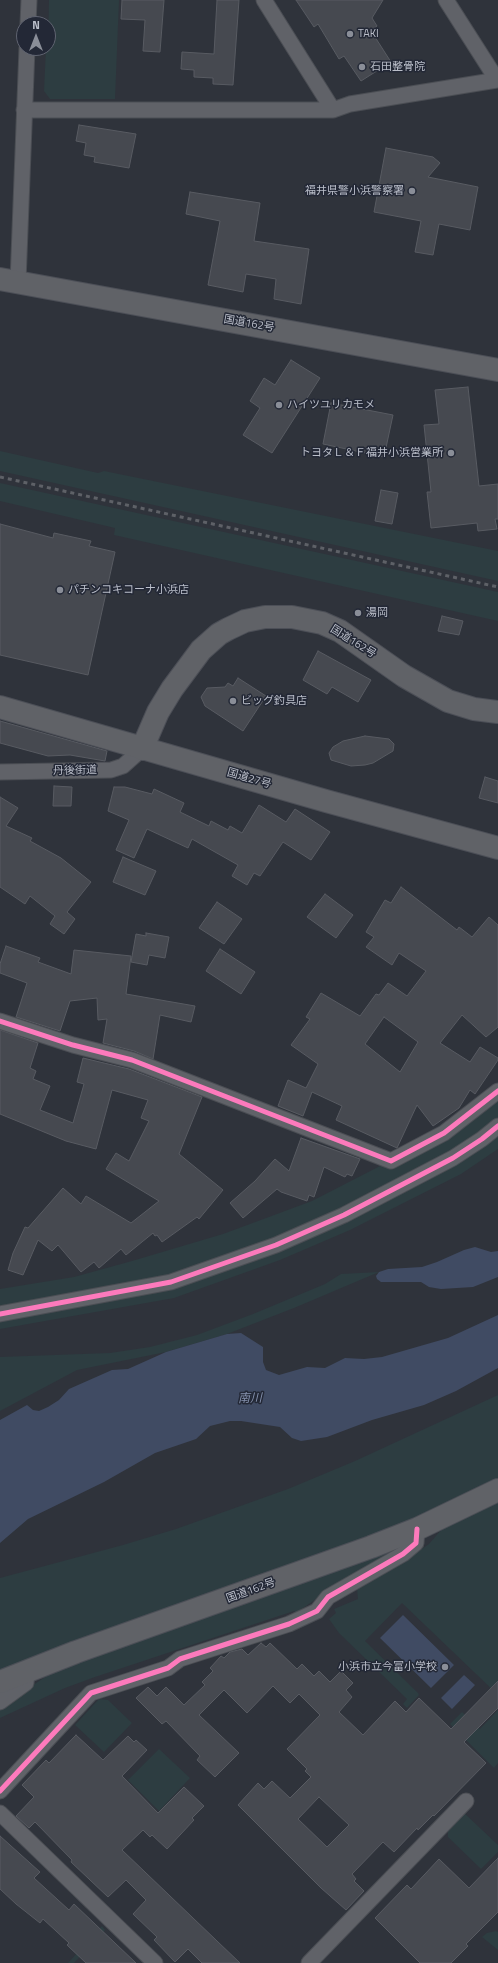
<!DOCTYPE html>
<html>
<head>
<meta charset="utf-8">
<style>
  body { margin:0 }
  #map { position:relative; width:498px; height:1963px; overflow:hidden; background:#2f333b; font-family:"Titillium Web",sans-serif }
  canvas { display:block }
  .north { position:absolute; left:16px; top:16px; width:40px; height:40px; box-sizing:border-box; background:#232836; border:1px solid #606471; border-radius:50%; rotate:0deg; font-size:11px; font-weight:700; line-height:16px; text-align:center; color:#bbbfca }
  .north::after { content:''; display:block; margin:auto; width:14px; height:18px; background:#8a8e98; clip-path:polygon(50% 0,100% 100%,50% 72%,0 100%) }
</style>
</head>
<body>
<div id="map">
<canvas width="498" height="1963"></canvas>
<div class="north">N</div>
</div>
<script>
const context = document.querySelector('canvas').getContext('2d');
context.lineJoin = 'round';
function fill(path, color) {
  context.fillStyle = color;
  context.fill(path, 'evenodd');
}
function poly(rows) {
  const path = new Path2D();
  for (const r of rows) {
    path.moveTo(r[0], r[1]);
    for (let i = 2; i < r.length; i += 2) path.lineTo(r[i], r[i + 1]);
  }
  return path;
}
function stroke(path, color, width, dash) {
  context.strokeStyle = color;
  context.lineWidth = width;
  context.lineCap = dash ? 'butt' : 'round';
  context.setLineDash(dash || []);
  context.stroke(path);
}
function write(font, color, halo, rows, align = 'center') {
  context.font = font + ' "Titillium Web","Noto Sans JP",sans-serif';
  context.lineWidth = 3;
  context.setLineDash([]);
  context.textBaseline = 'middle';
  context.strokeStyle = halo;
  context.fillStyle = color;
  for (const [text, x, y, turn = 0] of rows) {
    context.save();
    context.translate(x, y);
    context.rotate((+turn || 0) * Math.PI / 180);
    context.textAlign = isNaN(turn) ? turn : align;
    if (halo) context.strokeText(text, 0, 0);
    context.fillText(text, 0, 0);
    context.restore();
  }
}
const green = poly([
  [49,0,119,0,115,99,50,99,44,91,46,48,48,48],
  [0,451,98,473,104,471,498,551,498,581,0,471],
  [0,483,498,592,498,621,114,535,115,528,0,501],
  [498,1098,498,1117,478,1134,450,1153,341,1209,276,1237,170,1275,0,1307,0,1289,74,1277,132,1261,223,1234,312,1201,382,1165],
  [498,1135,498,1149,461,1174,350,1230,280,1260,174,1298,0,1329,0,1321,173,1288,281,1250,347,1221,415,1187,457,1164],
  [379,1272,294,1308,227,1334,166,1352,77,1370,0,1411,0,1357,110,1353,150,1347,197,1335,253,1314,325,1284,341,1274],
  [498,1395,498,1480,415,1520,0,1672,0,1578,123,1545,176,1529,288,1489,355,1461],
  [498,1501,498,1695,402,1603,365,1641,418,1693,419,1695,407,1708,403,1704,407,1699,339,1633,329,1619,336,1613,334,1609,358,1599,357,1589,410,1557,429,1544,442,1529],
  [400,1546,400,1548,326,1592,296,1613,294,1611,95,1677,65,1688,0,1718,0,1708,58,1668],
  [99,1699,108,1700,132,1723,104,1752,75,1725],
  [498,1710,498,1763,494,1768,450,1724,462,1712,480,1729],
  [159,1749,190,1778,159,1811,128,1780],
  [463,1812,498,1845,498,1852,481,1869,448,1837,448,1827],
  [102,1926,105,1930,74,1963,68,1963],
  [496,1931,498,1932,498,1950,482,1937,487,1933]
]);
const water = poly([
  [475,1247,491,1252,498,1251,498,1277,473,1287,441,1289,429,1287,421,1282,381,1282,377,1279,376,1276,379,1272,388,1269,422,1267,437,1262,464,1250],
  [498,1315,498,1368,456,1391,424,1405,372,1420,327,1437,301,1441,292,1438,280,1427,241,1421,230,1421,210,1426,196,1439,155,1453,104,1482,28,1519,0,1543,0,1420,27,1405,33,1410,39,1411,48,1407,59,1400,69,1389,112,1370,128,1369,166,1352,227,1334,241,1333,263,1347,263,1362,266,1370,279,1375,307,1367,325,1368,345,1358,364,1359,382,1357,448,1338],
  [403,1615,454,1665,431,1688,380,1638],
  [464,1675,475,1685,452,1709,441,1698]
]);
const building = poly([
  [122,0,164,0,160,52,143,51,145,20,121,19,122,0],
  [217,0,239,0,233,85,213,84,213,78,194,77,194,70,181,69,182,52,214,54,217,0],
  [296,0,383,0,372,18,377,26,373,29,377,35,375,37,391,62,361,81,344,56,339,59,318,24,314,27,296,0],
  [79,125,136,134,129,168,94,162,95,157,84,155,86,143,76,141,79,125],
  [386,148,433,157,440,163,428,177,478,187,470,230,439,224,433,255,415,252,421,221,374,212,386,148],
  [190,192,260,203,254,241,309,249,301,304,274,299,276,279,246,274,243,292,208,285,220,221,186,214,190,192],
  [291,360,320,378,272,453,243,435,260,408,250,401,264,378,275,385,291,360],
  [468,387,479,486,498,484,498,519,495,519,497,529,478,531,477,523,431,528,427,492,431,492,424,425,439,424,435,390,468,387],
  [331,403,393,415,384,457,323,444,331,403],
  [381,490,398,493,392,524,375,521,381,490],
  [0,524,53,538,54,533,91,541,89,546,115,552,88,675,0,655,0,524],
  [442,616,463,621,459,635,438,631,442,616],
  [318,651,371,680,358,702,332,687,327,694,303,680,318,651],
  [238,678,266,696,243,731,205,706,201,697,207,688,225,687,228,683,233,686,238,678],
  [0,721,107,751,105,761,70,755,48,756,0,743,0,721],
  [365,736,389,739,394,744,393,751,373,763,365,765,351,766,331,760,329,753,333,747,343,741,365,736],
  [485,777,498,781,498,803,479,798,485,777],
  [54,786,72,787,71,806,53,806,54,786],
  [114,787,125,787,152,794,154,789,184,803,180,812,209,826,211,821,228,830,230,826,242,833,259,805,286,822,295,809,330,832,311,860,283,842,260,876,254,873,247,885,232,876,238,865,192,839,188,848,147,829,134,858,116,850,129,820,108,811,114,787],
  [0,797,18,808,6,826,32,838,30,841,61,858,91,882,67,912,75,919,64,934,50,924,55,916,30,896,25,904,0,887,0,797],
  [123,857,156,871,145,895,113,882,123,857],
  [401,887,457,930,459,927,472,937,489,917,498,925,498,1027,486,1037,462,1015,440,1043,470,1062,480,1047,498,1058,498,1060,475,1094,470,1090,459,1108,433,1126,417,1105,397,1148,336,1120,342,1106,312,1092,303,1116,278,1106,288,1080,306,1088,318,1064,291,1045,310,1019,306,1017,321,993,360,1016,376,994,379,995,388,983,407,996,426,971,399,953,392,965,366,947,374,937,366,932,385,900,391,903,401,887],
  [384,1017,418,1042,400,1072,365,1044,384,1017],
  [325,894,353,915,336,938,307,917,325,894],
  [217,902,242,919,224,944,199,928,217,902],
  [146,933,169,937,165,958,149,955,147,965,131,962,136,934,146,936,146,933],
  [6,946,40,958,38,962,71,974,74,950,131,956,126,994,195,1006,191,1022,160,1015,153,1059,134,1051,103,1043,107,1019,98,1020,97,998,70,1001,60,1031,16,1017,27,983,0,973,0,964,6,946],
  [220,949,255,972,241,994,206,971,220,949],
  [0,1030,38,1043,30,1068,36,1071,33,1079,50,1086,40,1110,73,1123,84,1084,77,1082,83,1058,129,1069,202,1097,179,1154,223,1190,199,1219,197,1217,162,1242,157,1235,155,1236,153,1233,126,1255,121,1249,99,1268,94,1262,81,1272,58,1245,52,1251,38,1240,23,1275,8,1270,13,1253,25,1227,28,1228,63,1188,81,1204,86,1196,131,1223,159,1201,106,1169,116,1153,129,1161,149,1121,141,1118,148,1100,112,1090,96,1149,66,1141,0,1114,0,1030],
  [301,1138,360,1159,352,1176,347,1174,345,1177,324,1167,314,1197,309,1195,307,1201,281,1192,277,1189,243,1218,230,1203,255,1181,275,1159,289,1171,301,1138],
  [261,1643,266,1647,270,1643,297,1669,302,1664,314,1676,319,1671,330,1682,341,1671,353,1683,346,1690,352,1697,339,1712,363,1735,395,1701,406,1712,419,1698,451,1729,498,1681,498,1708,464,1742,486,1763,434,1816,433,1815,418,1830,417,1828,394,1852,383,1842,352,1874,356,1879,354,1881,364,1891,346,1910,321,1888,238,1805,258,1783,264,1789,272,1781,290,1798,311,1777,305,1771,307,1769,287,1749,320,1715,299,1694,290,1703,273,1686,247,1713,224,1690,199,1715,239,1753,215,1777,197,1760,200,1756,166,1721,162,1724,136,1698,148,1687,157,1696,166,1687,184,1705,205,1685,202,1682,213,1671,210,1668,221,1656,224,1658,230,1652,242,1649,248,1655,261,1643],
  [319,1797,349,1825,327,1847,298,1819,319,1797],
  [76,1735,103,1760,128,1736,134,1742,136,1740,147,1750,122,1776,158,1813,184,1787,204,1806,192,1818,194,1820,167,1849,152,1835,150,1837,143,1830,122,1850,240,1963,202,1963,188,1949,175,1962,154,1940,157,1937,133,1914,146,1900,126,1880,108,1897,71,1862,72,1860,35,1822,29,1828,16,1816,34,1797,22,1785,46,1760,49,1763,76,1735],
  [0,1836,40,1872,34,1878,69,1910,74,1904,136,1963,86,1963,67,1945,69,1943,43,1919,40,1923,16,1904,0,1889,0,1836],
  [498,1858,498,1912,466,1944,468,1946,451,1963,420,1963,375,1918,407,1885,411,1889,439,1859,469,1888,498,1858]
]);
const minor = poly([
  [264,0,333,110],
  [446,0,497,80],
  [28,24,29,0],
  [24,110,333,110,350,104,498,80],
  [18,282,27,48],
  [0,772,111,770,123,766,142,749],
  [0,1021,73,1045,132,1060,391,1161,444,1133,498,1091],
  [0,1314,171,1282,276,1245,344,1215,453,1158,482,1139,498,1126],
  [0,1702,26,1683,27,1671],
  [0,1791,91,1693,168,1668,180,1659,289,1624,317,1611,328,1597,403,1554,416,1543,417,1529],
  [0,1813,155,1963],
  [309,1963,466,1801]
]);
const trunk = poly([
  [0,279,498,370],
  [0,707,326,801,498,848],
  [142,749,158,712,172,689,201,650,219,634,228,629,245,621,265,617,292,617,322,623,340,631,404,676,448,701,474,709,498,712],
  [0,1682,76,1652,371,1547,417,1529,498,1490]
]);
const rail = poly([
  [0,477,498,587]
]);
const cycleway = poly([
  [0,1021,73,1045,132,1060,391,1161,444,1133,498,1091],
  [0,1314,171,1282,276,1245,344,1215,453,1158,482,1139,498,1126],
  [0,1791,91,1693,168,1668,180,1659,289,1624,317,1611,328,1597,403,1554,416,1543,417,1529]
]);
const markers = [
  [350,34,4,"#8a8e98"],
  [362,67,4,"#8a8e98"],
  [412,191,4,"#8a8e98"],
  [279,405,4,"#8a8e98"],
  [451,453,4,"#8a8e98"],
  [60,590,4,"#8a8e98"],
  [358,613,4,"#8a8e98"],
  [233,701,4,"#8a8e98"],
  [445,1667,4,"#8a8e98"]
];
const poiNames = [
  ["TAKI",358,34],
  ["石田整骨院",370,67],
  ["福井県警小浜警察署",404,191,"right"],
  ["ハイツユリカモメ",287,405],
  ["トヨタＬ＆Ｆ福井小浜営業所",443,453,"right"],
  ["パチンコキコーナ小浜店",68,590],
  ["湯岡",366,613],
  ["ビッグ釣具店",241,701],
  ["小浜市立今富小学校",437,1667,"right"]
];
const streetNames = [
  ["国道162号",249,324,10],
  ["国道162号",353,642,32],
  ["丹後街道",75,771,-1],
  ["国道27号",249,779,16],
  ["国道162号",251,1591,-20]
];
const waterNames = [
  ["南川",250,1399,-1]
];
fill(green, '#2d3d41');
fill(water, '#404b63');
fill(building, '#464950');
stroke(building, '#585b62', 1);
stroke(minor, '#4b4e54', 17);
stroke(trunk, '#4c4f57', 24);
stroke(minor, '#606268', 15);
stroke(trunk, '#606267', 22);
stroke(rail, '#5e6167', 3, [4, 4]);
stroke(cycleway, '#fd7abc', 5);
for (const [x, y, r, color] of markers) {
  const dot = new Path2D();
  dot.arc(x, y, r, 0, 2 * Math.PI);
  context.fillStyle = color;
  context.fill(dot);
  stroke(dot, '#232836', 1.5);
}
write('11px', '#bbbfca', '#232836', poiNames, 'left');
write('11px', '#bbbfca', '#232836', streetNames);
write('italic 12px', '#8692ae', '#232836', waterNames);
</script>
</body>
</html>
